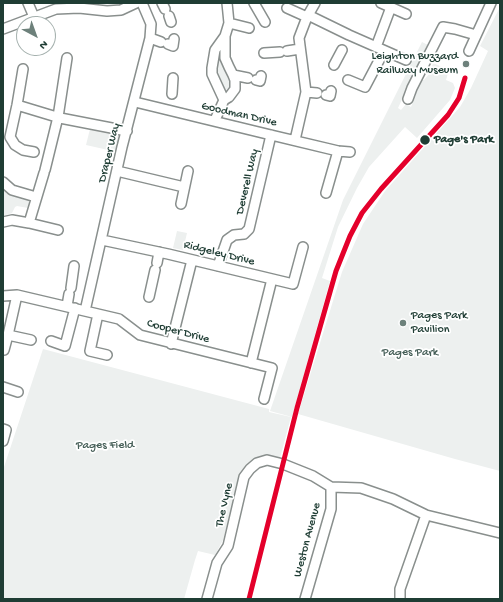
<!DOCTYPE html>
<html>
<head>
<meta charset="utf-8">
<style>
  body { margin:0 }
  #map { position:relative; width:503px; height:602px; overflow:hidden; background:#fff; font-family:"Gochi Hand",sans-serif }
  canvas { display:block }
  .frame { position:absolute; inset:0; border:4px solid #1f3d34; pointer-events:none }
  .north { position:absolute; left:16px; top:16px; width:40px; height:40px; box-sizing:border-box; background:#fff; border:1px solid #a5b1ae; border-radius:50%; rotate:139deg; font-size:11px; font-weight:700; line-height:16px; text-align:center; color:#1f3d34 }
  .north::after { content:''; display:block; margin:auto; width:14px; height:18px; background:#6d817b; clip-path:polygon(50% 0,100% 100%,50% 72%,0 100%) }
</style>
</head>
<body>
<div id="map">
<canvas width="503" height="602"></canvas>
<div class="frame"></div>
<div class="north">N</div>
</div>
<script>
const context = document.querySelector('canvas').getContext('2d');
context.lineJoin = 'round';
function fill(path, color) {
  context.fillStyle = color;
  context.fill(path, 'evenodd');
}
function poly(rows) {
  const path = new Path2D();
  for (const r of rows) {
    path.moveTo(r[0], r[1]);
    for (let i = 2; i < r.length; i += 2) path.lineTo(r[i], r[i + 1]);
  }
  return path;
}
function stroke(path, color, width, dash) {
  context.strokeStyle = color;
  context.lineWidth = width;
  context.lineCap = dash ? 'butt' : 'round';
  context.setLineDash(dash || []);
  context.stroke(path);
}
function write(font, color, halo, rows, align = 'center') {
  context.font = font + ' "Gochi Hand",sans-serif';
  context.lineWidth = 3.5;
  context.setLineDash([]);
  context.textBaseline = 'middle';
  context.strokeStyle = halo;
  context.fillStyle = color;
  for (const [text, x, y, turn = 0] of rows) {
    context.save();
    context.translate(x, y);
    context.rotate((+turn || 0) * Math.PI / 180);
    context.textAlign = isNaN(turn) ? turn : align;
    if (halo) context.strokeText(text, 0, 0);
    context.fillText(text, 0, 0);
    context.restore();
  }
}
const built = poly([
  [499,9,500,9,500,471,455,459,298,414,342,272,363,224,385,191,460,107,471,88,488,51,480,46],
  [422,42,428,45,398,108,401,110,406,104,411,107,416,95,414,94,419,80,424,80,430,73,433,63,449,70,446,80,453,83,455,88,450,100,417,138,405,127,369,167,357,188,338,227,322,278,330,281,292,417,270,411,343,200],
  [220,48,224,67,232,83,228,93,224,93,216,72,216,60],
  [90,129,118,135,120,140,117,152,86,145],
  [3,186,31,198,28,208,17,206,15,207,12,213,3,216],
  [177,231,187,233,183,250,173,248],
  [43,349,269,409,269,412,291,417,280,458,257,459,247,465,240,476,223,540,215,555,198,551,195,560,184,599,3,599,3,470]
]);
const minor = poly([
  [28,3,34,17],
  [162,3,165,9],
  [254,3,265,22],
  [381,3,406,14],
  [287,8,307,17],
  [308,15,349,35,406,60],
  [169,16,171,22],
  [229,23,249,28],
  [3,29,56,9,79,8,107,11,121,10,136,3],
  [150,38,161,42],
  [168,44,173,46,174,39],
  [376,47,391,7],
  [287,51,300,49],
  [469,51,491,3],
  [264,53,280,52],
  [334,65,342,50],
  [23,69,17,105,10,137,15,145,23,150,34,152],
  [233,75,248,78],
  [256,80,260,81,261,76],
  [348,80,365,87,384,51],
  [306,92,317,93],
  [172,94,173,78],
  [326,95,330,96,331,91],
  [408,99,412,88,443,27,455,29,476,35],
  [224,100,212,74,212,68,215,50,225,36,229,23,227,3],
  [135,102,271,135,338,151,350,152],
  [17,105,60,118,127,131],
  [215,120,224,100,229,97,235,89,235,80,233,75,229,67,225,58,225,36],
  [295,140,306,92,299,38,307,17,315,3],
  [45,170,58,117,67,58],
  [117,171,184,187],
  [3,182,12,190,36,197],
  [326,193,338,151],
  [181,204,188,171],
  [3,222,12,220,29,223,44,173],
  [29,223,58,230],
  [102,240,168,254,293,284,303,247],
  [157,263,159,252],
  [218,266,227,240,234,235,244,234,249,229,271,135],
  [71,288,74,266],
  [17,295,8,335,31,340],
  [3,296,17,295,119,319,140,335,272,368,264,399],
  [149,297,155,270],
  [67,306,69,294],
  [85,311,122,147,150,38,151,24,142,3],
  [98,314,90,351,107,355],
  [51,341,65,346,75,308],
  [171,344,192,260],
  [4,350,8,335],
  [251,363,272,279],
  [3,387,18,392],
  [3,429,6,430,3,441],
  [207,599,217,563,228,546,244,477,250,469,257,463,267,460,283,464,313,476,331,487,361,488,393,499,426,515,500,533],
  [305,599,331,509,331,487],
  [400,599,400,589,426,515]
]);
const rail1 = poly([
  [249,599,297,408,336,271,350,236,362,213,381,189,448,115,459,98,465,78]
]);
const markers = [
  [466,64,4,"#6d817b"],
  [425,140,5.5,"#1f3d34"],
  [403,323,4,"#6d817b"]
];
const poiNames = [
  ["Leighton Buzzard",458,57],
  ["Railway Museum",458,71],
  ["Pages Park",411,316,"left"],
  ["Pavilion",411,330,"left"]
];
const streetNames = [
  ["Goodman Drive",239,115,13],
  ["Draper Way",110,153,-76],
  ["Deverell Way",248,182,-77],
  ["Ridgeley Drive",219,254,14],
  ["Cooper Drive",178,332,15],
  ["The Vyne",225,505,-77],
  ["Weston Avenue",308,540,-75]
];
const stopNames = [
  ["Page's Park",434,140]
];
const parkNames = [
  ["Pages Park",410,353],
  ["Pages Field",105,446]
];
fill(built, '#edf0ef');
stroke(minor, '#898f8d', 12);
stroke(minor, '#fff', 9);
stroke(rail1, '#e4002b', 5);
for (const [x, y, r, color] of markers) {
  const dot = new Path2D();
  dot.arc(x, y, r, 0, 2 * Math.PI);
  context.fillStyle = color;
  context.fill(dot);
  stroke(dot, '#fff', 1.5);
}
write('12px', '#1f3d34', '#fff', poiNames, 'right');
write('12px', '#1f3d34', '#fff', streetNames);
write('bold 12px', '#1f3d34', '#fff', stopNames, 'left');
write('12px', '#455e57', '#fff', parkNames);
</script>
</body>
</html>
